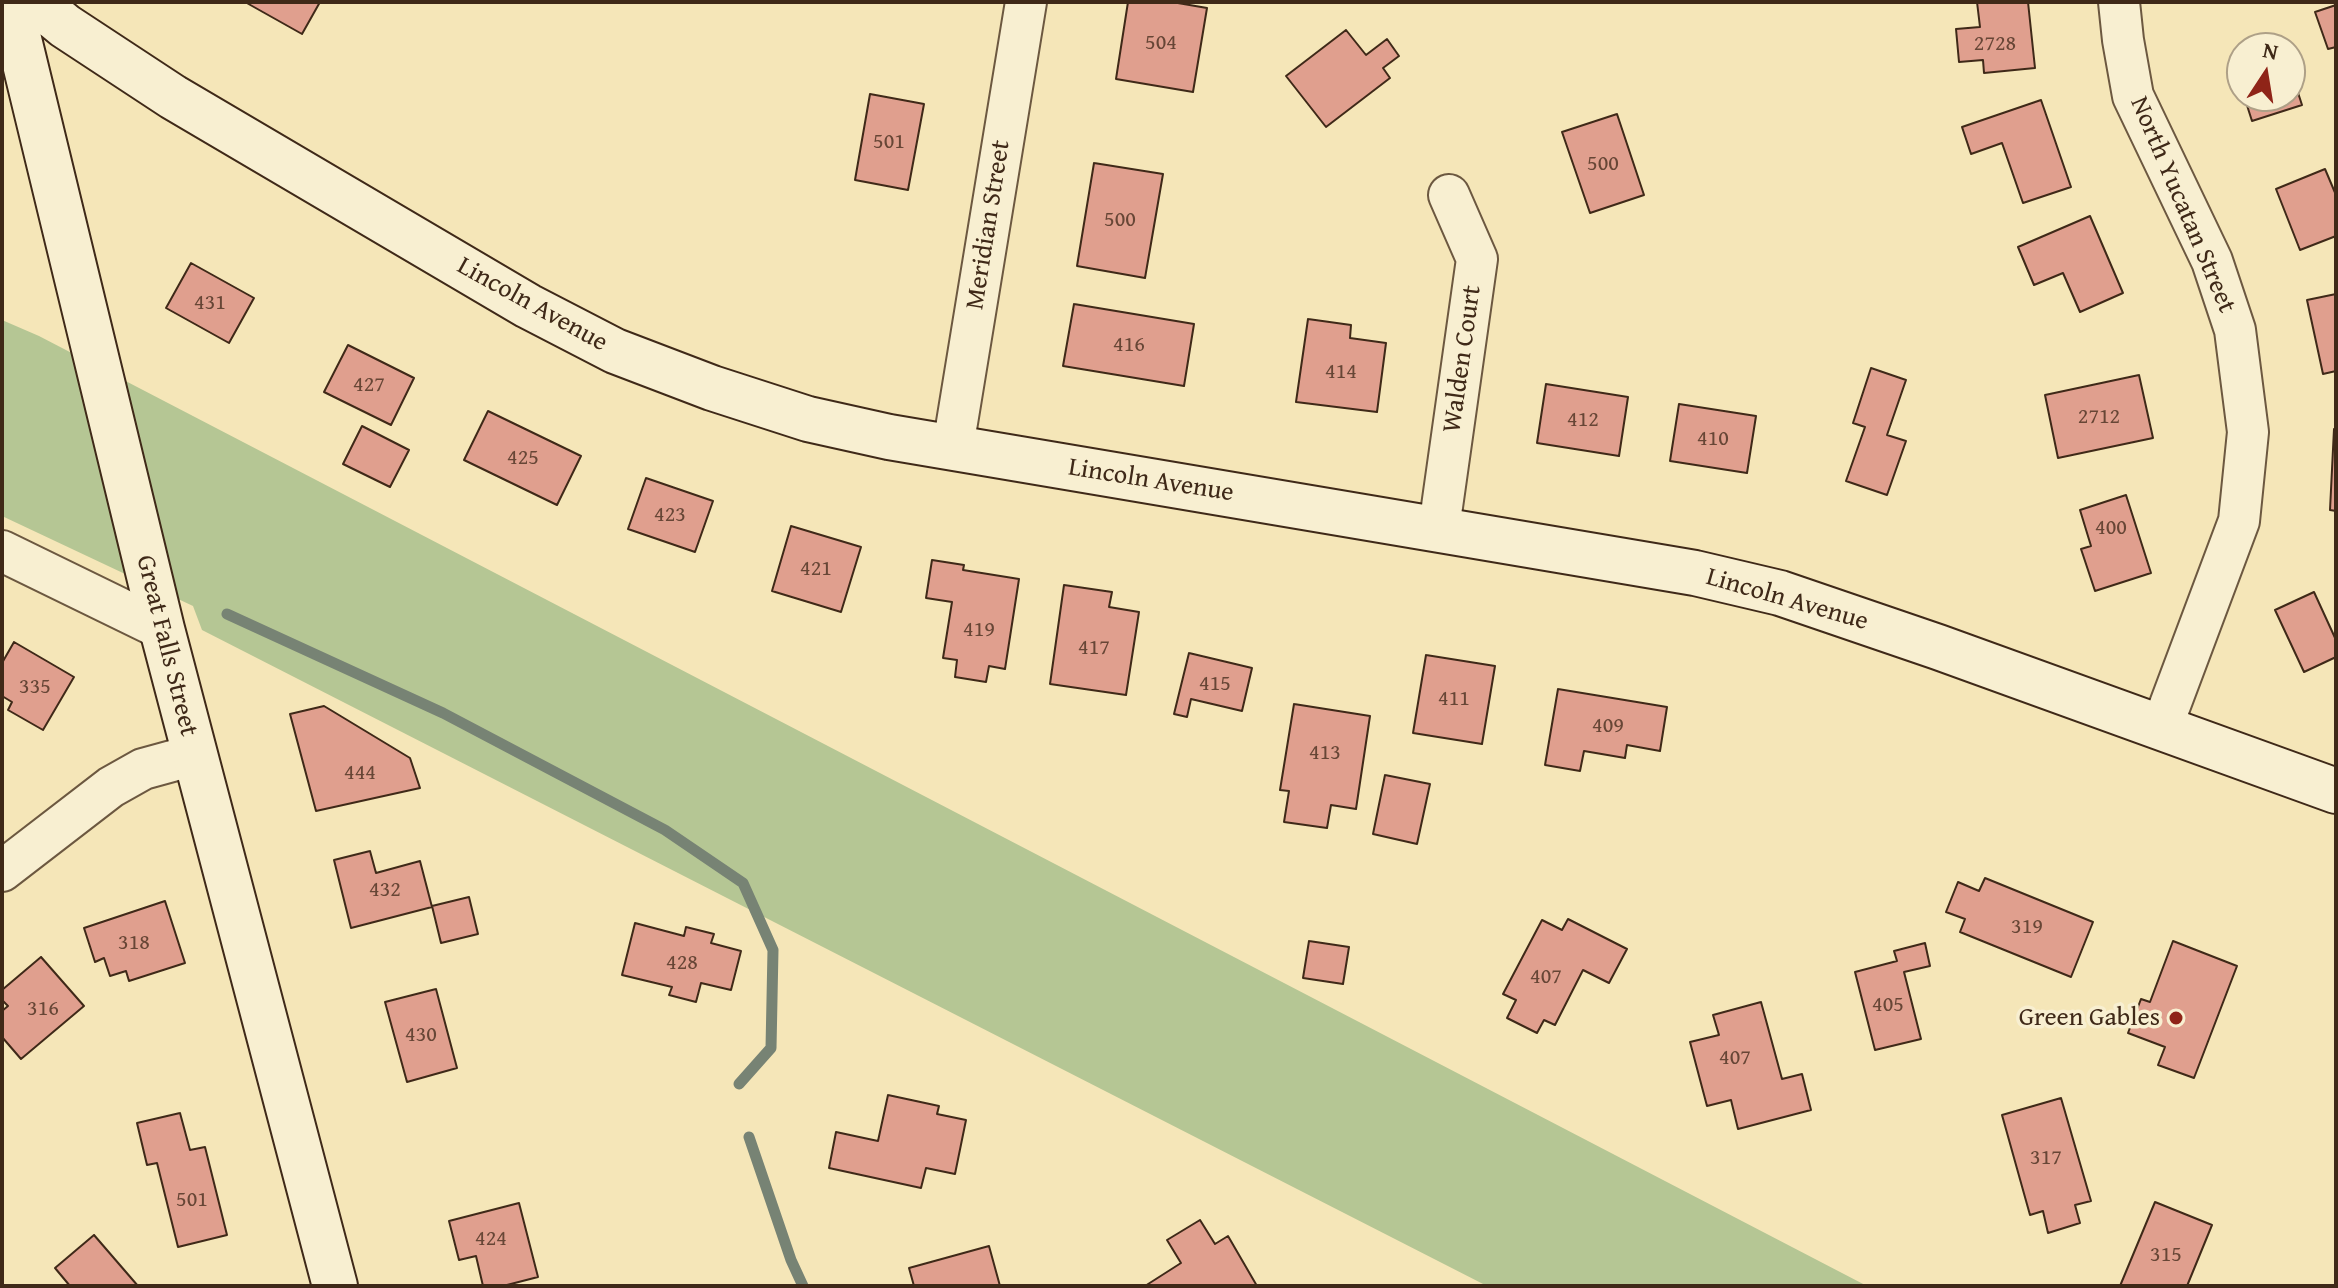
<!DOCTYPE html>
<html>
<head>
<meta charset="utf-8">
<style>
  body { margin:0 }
  #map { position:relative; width:2338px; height:1288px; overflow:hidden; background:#f5e6b8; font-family:"Gentium Book Plus",serif }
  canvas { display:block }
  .frame { position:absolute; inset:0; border:4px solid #3f2918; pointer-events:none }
  .north { position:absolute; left:2226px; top:32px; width:80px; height:80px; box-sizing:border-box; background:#f8efd1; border:2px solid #aea087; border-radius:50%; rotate:12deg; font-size:22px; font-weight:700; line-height:32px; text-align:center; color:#3f2918 }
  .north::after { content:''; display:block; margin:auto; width:28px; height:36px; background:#8f2418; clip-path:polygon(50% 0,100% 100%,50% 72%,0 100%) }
</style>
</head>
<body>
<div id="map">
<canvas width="2338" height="1288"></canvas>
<div class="frame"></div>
<div class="north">N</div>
</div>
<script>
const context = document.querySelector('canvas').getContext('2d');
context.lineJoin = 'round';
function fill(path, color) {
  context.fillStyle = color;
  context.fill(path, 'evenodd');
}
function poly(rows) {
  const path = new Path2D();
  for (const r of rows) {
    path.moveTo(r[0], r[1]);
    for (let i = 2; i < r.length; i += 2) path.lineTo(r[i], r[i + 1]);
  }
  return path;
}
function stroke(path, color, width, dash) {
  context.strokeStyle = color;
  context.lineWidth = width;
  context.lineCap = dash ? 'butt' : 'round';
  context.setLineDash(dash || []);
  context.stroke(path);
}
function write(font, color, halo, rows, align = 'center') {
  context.font = font + ' "Gentium Book Plus",serif';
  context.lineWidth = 7;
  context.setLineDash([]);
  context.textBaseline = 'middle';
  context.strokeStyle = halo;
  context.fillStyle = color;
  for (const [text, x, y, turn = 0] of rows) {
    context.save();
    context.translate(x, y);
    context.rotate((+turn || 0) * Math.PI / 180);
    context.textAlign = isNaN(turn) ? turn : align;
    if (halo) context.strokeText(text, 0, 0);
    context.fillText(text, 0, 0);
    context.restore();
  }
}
const green = poly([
  [2,320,39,336,1867,1286,1487,1286,202,630,193,606,2,516]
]);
const stream = poly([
  [227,614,443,713,665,830,743,883,773,950,771,1048,739,1084],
  [749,1137,791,1260,803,1286]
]);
const building = poly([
  [245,2,320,2,302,34,245,2],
  [1128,2,1172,2,1207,8,1193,92,1116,79,1128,2],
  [1977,2,2028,2,2035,68,1984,73,1983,60,1959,62,1956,29,1980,27,1977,2],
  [2336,5,2336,47,2328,49,2315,12,2336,5],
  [1346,30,1366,55,1387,39,1399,56,1383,68,1390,78,1326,127,1286,76,1346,30],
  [2242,55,2242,91,2231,59,2242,55],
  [2290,68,2302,105,2252,121,2244,96,2290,96,2290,68],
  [870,94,924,104,908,190,855,180,870,94],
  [2041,100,2071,187,2023,203,2002,143,1971,154,1962,127,2041,100],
  [1617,114,1644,195,1590,213,1562,132,1617,114],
  [1094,163,1163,174,1145,278,1077,266,1094,163],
  [2325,169,2336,195,2336,236,2300,250,2276,189,2325,169],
  [2090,216,2123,293,2080,312,2063,273,2034,285,2018,247,2090,216],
  [191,263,254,298,229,343,166,308,191,263],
  [2336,294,2336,371,2323,374,2307,300,2336,294],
  [1074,304,1194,324,1184,386,1063,366,1074,304],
  [1308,319,1351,325,1350,338,1386,343,1377,412,1296,402,1308,319],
  [348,345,414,378,391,425,324,392,348,345],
  [1871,368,1906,380,1887,435,1906,441,1887,495,1846,481,1865,427,1853,423,1871,368],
  [2139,375,2153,438,2058,458,2045,395,2139,375],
  [1546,384,1628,397,1619,456,1537,443,1546,384],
  [1679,404,1756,416,1747,473,1670,461,1679,404],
  [488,411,581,456,557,505,464,460,488,411],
  [362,426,409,450,390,487,343,464,362,426],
  [2334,429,2336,429,2336,511,2330,510,2334,429],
  [646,478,713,501,695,552,628,529,646,478],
  [2126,495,2151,573,2095,591,2081,549,2091,546,2080,510,2126,495],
  [791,526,861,547,841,612,772,591,791,526],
  [932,560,964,565,963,570,1019,579,1005,669,989,666,986,682,955,677,957,660,943,658,952,602,926,598,932,560],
  [1064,585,1112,592,1109,607,1139,612,1126,695,1050,684,1064,585],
  [2314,592,2336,640,2336,657,2304,672,2275,610,2314,592],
  [14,642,74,677,43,730,8,710,12,702,2,696,2,663,14,642],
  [1189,653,1252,668,1242,711,1191,699,1187,717,1174,714,1189,653],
  [1426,655,1495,666,1482,744,1413,733,1426,655],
  [1558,689,1667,707,1660,751,1627,745,1625,758,1584,751,1580,771,1545,765,1558,689],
  [1294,704,1370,716,1356,809,1331,805,1327,828,1284,822,1289,791,1280,790,1294,704],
  [324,706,410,758,420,788,316,811,290,714,324,706],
  [1385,775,1430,784,1417,844,1373,834,1385,775],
  [370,851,376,873,420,861,432,907,351,928,334,860,370,851],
  [1985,878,2093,922,2071,977,1960,932,1965,919,1946,912,1958,882,1979,891,1985,878],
  [469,897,478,934,441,943,432,906,469,897],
  [165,901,185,963,129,981,126,971,110,976,104,958,95,962,84,928,165,901],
  [1568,919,1627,949,1609,983,1583,970,1555,1025,1544,1020,1537,1033,1507,1018,1516,1000,1503,994,1542,920,1562,930,1568,919],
  [635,923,684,936,686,927,714,934,711,943,741,951,731,990,701,983,696,1002,669,995,672,987,622,975,635,923],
  [1309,941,1349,947,1343,984,1303,978,1309,941],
  [2173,941,2237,966,2194,1078,2158,1065,2165,1047,2128,1033,2141,999,2150,1002,2173,941],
  [1925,943,1930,966,1904,972,1921,1039,1875,1050,1855,972,1897,961,1894,951,1925,943],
  [41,957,84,1006,21,1059,2,1037,2,1011,8,1006,2,1000,2,990,41,957],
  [436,989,457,1068,407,1082,385,1002,436,989],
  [1761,1002,1782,1079,1802,1074,1811,1110,1738,1129,1731,1100,1707,1106,1690,1042,1719,1035,1713,1015,1761,1002],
  [888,1095,939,1106,937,1114,966,1120,955,1174,926,1168,921,1188,829,1168,836,1132,878,1141,888,1095],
  [2061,1098,2091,1201,2075,1205,2080,1223,2048,1233,2043,1211,2030,1215,2002,1115,2061,1098],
  [180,1113,190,1150,205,1147,227,1235,178,1247,157,1163,147,1165,137,1123,180,1113],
  [2155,1202,2212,1225,2187,1286,2120,1286,2155,1202],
  [519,1203,538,1277,503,1286,483,1286,476,1256,459,1260,449,1221,519,1203],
  [1200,1220,1215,1244,1228,1236,1257,1286,1145,1286,1181,1263,1167,1240,1200,1220],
  [94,1235,138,1286,70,1286,55,1268,94,1235],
  [989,1246,1000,1286,914,1286,909,1268,989,1246]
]);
const street = poly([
  [2119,2,2123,40,2133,96,2212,261,2235,330,2248,432,2239,521,2161,729],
  [953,447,1026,2],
  [1439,528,1477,259,1449,195],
  [2,551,162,629],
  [2,871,111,787,143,769,194,755]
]);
const secondary = poly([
  [10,2,162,629,335,1286],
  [36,2,65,26,173,97,528,306,615,351,712,388,808,419,889,437,1695,573,1780,593,1938,647,2336,791]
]);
const markers = [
  [2176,1018,8,"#8f2418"]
];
const numberNames = [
  ["504",1161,43],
  ["2728",1995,44],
  ["501",889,142],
  ["500",1603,164],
  ["500",1120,220],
  ["431",210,303],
  ["416",1129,345],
  ["414",1341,372],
  ["427",369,385],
  ["2712",2099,417],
  ["412",1583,420],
  ["410",1713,439],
  ["425",523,458],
  ["423",670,515],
  ["400",2111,528],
  ["421",816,569],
  ["419",979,630],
  ["417",1094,648],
  ["415",1215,684],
  ["335",35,687],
  ["411",1454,699],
  ["409",1608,726],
  ["413",1325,753],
  ["444",360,773],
  ["432",385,890],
  ["319",2027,927],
  ["318",134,943],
  ["428",682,963],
  ["407",1546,977],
  ["405",1888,1005],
  ["316",43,1009],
  ["430",421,1035],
  ["407",1735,1058],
  ["317",2046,1158],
  ["501",192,1200],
  ["424",491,1239],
  ["315",2166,1255]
];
const streetNames = [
  ["North Yucatan Street",2182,205,67],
  ["Meridian Street",989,225,-81],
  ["Lincoln Avenue",532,305,29],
  ["Walden Court",1463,359,-82],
  ["Lincoln Avenue",1151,481,9],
  ["Lincoln Avenue",1787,600,16],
  ["Great Falls Street",166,646,76]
];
const poiNames = [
  ["Green Gables",2160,1018]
];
fill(green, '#b5c694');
stroke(stream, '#778374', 11);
fill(building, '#e09f8e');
stroke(building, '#3f2918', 2);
stroke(street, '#6c5840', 44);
stroke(secondary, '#3f2918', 48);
stroke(street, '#f8efd1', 40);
stroke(secondary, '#f8efd1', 44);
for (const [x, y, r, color] of markers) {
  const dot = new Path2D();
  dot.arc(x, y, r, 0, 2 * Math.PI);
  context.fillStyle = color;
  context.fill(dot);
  stroke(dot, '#f8efd1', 3);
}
write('22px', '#674636', null, numberNames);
write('26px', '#3f2918', '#f8efd1', streetNames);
write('26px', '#3f2918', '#f8efd1', poiNames, 'right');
</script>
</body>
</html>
